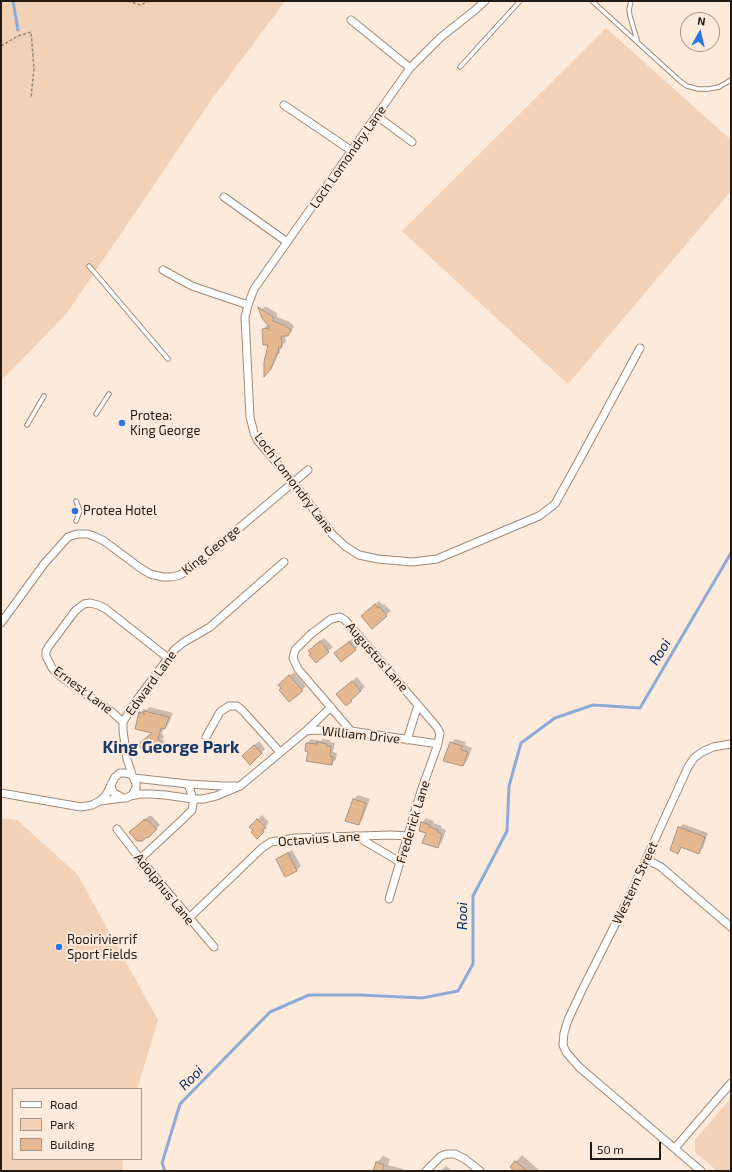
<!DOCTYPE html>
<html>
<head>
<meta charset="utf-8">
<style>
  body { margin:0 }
  #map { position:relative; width:732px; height:1172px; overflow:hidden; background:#feeada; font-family:"Exo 2",sans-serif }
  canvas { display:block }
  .frame { position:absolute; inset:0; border:2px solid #231a13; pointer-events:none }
  .legend { position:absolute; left:12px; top:1088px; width:130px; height:72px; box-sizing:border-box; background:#feeada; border:1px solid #a6978a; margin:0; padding:5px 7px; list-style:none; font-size:12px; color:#231a13 }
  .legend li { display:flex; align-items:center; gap:8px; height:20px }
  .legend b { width:20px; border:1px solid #a6978a }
  .north { position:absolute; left:680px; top:12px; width:40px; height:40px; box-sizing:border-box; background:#feeada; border:1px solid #a6978a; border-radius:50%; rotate:8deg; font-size:11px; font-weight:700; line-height:16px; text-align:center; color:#231a13 }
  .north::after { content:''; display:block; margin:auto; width:14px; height:18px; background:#2975e1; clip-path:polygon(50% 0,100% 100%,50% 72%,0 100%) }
  .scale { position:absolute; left:590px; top:1142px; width:71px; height:18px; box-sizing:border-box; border:2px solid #231a13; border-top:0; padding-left:5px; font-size:12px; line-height:14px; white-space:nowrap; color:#231a13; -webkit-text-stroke:3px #feeada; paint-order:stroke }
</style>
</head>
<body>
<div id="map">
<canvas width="732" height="1172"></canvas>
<div class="frame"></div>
<ul class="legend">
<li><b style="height:5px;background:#fff"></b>Road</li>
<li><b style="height:11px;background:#f2d1b6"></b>Park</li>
<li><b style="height:11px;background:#e6b892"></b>Building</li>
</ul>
<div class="north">N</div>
<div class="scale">50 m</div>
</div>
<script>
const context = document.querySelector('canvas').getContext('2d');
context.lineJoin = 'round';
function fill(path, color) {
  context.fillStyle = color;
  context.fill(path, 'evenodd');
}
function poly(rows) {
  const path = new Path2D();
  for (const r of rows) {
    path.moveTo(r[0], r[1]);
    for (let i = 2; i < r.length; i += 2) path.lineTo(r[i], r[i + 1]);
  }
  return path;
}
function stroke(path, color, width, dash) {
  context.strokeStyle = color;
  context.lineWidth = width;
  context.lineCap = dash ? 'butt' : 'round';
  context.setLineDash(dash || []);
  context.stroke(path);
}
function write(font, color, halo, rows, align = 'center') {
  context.font = font + ' "Exo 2",sans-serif';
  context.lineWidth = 4;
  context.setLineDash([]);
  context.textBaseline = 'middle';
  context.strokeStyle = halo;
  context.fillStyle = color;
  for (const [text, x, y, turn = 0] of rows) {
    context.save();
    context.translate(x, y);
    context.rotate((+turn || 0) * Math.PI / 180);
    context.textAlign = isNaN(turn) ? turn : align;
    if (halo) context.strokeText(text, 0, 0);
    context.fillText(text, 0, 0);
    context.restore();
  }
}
const green = poly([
  [1,1,285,1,212,99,67,313,1,381],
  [606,28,731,140,731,191,568,384,402,231],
  [1,818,17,820,77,874,158,1020,137,1089,13,1089,13,1159,123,1159,122,1171,1,1171],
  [731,1098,731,1171,717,1171,695,1152,695,1140]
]);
const shadow = poly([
  [264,307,267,307,277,313,277,317,288,321,294,326,292,331,287,335,285,335,286,342,282,345,282,348,280,350,274,364,268,372,269,344,263,329,268,324,260,311],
  [379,601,383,605,384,604,391,611,372,627,366,612],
  [324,638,333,647,316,662,313,647],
  [353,638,359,646,355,650,340,649],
  [294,672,306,686,302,690,282,688,283,681],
  [357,677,365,687,346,705,341,690],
  [149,707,173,713,169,723,165,728,164,727,162,734,164,737,162,739,167,745,156,754,153,732,140,713,144,709,147,710],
  [311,739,321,741,322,739,330,740,330,742,335,743,333,752,337,753,336,759,332,764,309,751,307,743],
  [455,739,466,742,465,745,472,748,467,761,463,765,451,743],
  [259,741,265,749,250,763,243,756],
  [358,795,370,799,362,820,358,824,354,799],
  [262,815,269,822,266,826,267,828,257,837,254,830,250,827],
  [149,816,152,816,160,825,148,837,134,828],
  [426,818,434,821,433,823,442,826,441,828,446,830,442,842,438,846,427,832,422,823],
  [683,824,708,833,703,848,699,852,683,846,678,853,679,828],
  [292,850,301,866,297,870,286,876,277,860,281,856],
  [522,1155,540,1171,515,1171,511,1167],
  [383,1156,390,1159,388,1165,403,1169,403,1171,372,1171,376,1163],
  [446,1166,452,1171,441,1171]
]);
const stream = poly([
  [13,1,18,30],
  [165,1171,162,1163,180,1104,270,1012,309,995,361,995,422,998,458,991,473,964,473,896,507,831,509,786,521,743,555,718,593,705,640,708,731,553]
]);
const building = poly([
  [258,307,273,317,273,321,284,325,291,330,288,336,281,336,282,347,278,347,279,353,277,353,271,369,264,377,264,362,268,345,263,345,262,329,270,328,262,318,258,307],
  [375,604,378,608,380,607,387,616,372,629,361,616,375,604],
  [320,641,329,652,316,663,309,655,311,654,308,651,320,641],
  [349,642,356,650,341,662,334,653,349,642],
  [289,675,303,691,289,702,279,690,281,688,278,685,289,675],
  [352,681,361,691,351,700,352,701,346,706,336,694,352,681],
  [144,711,169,717,165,729,161,728,158,739,161,742,159,743,164,750,156,755,151,749,145,754,138,744,152,733,135,729,139,712,144,714,144,711],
  [317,742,327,744,326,746,331,746,330,756,333,757,332,765,306,761,308,752,305,751,306,743,317,744,317,742],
  [450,742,462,746,461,750,468,752,463,766,443,761,450,742],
  [254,745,262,753,250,765,242,756,254,745],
  [353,799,366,803,359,825,345,821,353,799],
  [257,819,265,827,262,830,264,832,257,839,251,832,253,830,249,827,257,819],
  [144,820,147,820,157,829,148,838,147,837,142,841,137,841,129,832,144,820],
  [421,822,430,825,429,827,438,830,438,832,442,834,438,848,422,843,426,833,419,831,421,822],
  [678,827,705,837,699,854,681,847,678,854,670,850,678,827],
  [288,853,297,871,285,877,276,859,288,853],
  [515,1161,527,1171,514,1171,510,1167,515,1161],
  [376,1162,384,1165,382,1171,373,1171,376,1162]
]);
const path = poly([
  [128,1,140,5,149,1],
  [1,46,18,36,31,32,34,69,31,98]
]);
const service = poly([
  [592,1,680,81,687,86,698,89,708,89,719,87,731,80],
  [631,1,629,10,630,16,638,43],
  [460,67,520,1],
  [89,266,168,359],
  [96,414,109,394],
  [27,425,44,396],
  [76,501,80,511,76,521]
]);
const minor = poly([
  [485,1,474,11,441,37,410,68,254,289,248,305,245,317,250,417,254,433,258,441,293,482,332,534,345,546,359,555,378,559,412,562,437,559,539,516,555,504,575,468,640,348],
  [351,20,410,68],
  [284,105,352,151],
  [377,116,412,142],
  [224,197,287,242],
  [163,270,192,286,248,305],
  [1,623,44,564,68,537,77,534,88,534,96,537,104,541,139,567,150,574,163,577,172,577,180,575,194,566,308,470],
  [123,722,112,712,60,676,52,668,46,656,46,651,49,646,75,611,84,604,90,603,98,605,106,609,168,658],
  [306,731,331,707],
  [351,731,298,669,293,658,295,650,311,634,331,619,340,617,345,620,436,726,440,733,438,744,421,791,389,899],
  [206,737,220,712,229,706,237,706,243,711,280,752],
  [407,740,418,705],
  [132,775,127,759,123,731,123,722,136,701,175,649,184,642,198,634,210,627,284,562],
  [134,778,188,784,222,786,236,786],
  [1,793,81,807,92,805,100,801,123,798],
  [130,796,141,794,151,794,165,795,193,799,203,799,216,796,240,786,306,731,316,730,351,731,438,744],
  [100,801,106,795,115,777,120,773,125,773,132,775,136,783,136,788,132,795,126,798,123,798,114,793,112,790,111,784],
  [117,829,140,859,214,947],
  [356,836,400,862],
  [140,859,182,820,192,810,193,804,193,799,188,784],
  [646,859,661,867,731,927],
  [189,918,262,848,271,842,295,838,391,835,408,836],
  [675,1148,731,1083],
  [426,1171,441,1156,447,1154,455,1154,465,1159,480,1171],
  [701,1171,579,1067,566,1052,563,1045,564,1033,568,1020,581,992,627,901,688,767,694,758,702,752,713,747,731,744]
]);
const markers = [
  [122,423,4,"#2975e1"],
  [75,511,4,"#2975e1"],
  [59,947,4,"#2975e1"]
];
const streetNames = [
  ["Loch Lomondry Lane",348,157,-55],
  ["Loch Lomondry Lane",294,483,53],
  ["King George",211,550,-39],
  ["Augustus Lane",377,657,49],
  ["Edward Lane",151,683,-54],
  ["Ernest Lane",83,690,37],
  ["William Drive",361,735,6],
  ["Frederick Lane",413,822,-73],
  ["Octavius Lane",319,839,-4],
  ["Western Street",635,883,-65],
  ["Adolphus Lane",164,889,51]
];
const poiNames = [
  ["Protea:",130,416],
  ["King George",130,431],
  ["Protea Hotel",83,511],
  ["Rooirivierrif",67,940],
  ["Sport Fields",67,955]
];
const waterNames = [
  ["Rooi",660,652,-59],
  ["Rooi",462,916,-90],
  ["Rooi",191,1078,-46]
];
const districtNames = [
  ["King George Park",171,747]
];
fill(green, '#f2d1b6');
fill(shadow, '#0003');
stroke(stream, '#8caad7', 3);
fill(building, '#e6b892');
stroke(building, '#a99280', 1);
stroke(service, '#9f8876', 5.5);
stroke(minor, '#9f8876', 9);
stroke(path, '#94857a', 1.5, [3, 2]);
stroke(service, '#fff', 3.5);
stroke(minor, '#fff', 7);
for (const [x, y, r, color] of markers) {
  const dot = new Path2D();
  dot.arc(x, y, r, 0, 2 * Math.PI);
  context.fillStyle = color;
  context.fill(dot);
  stroke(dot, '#feeada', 1.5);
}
write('13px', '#231a13', '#feeada', streetNames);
write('13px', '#231a13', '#feeada', poiNames, 'left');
write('italic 14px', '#072e64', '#feeada', waterNames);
write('bold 17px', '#15396d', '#feeada', districtNames);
</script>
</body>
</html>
